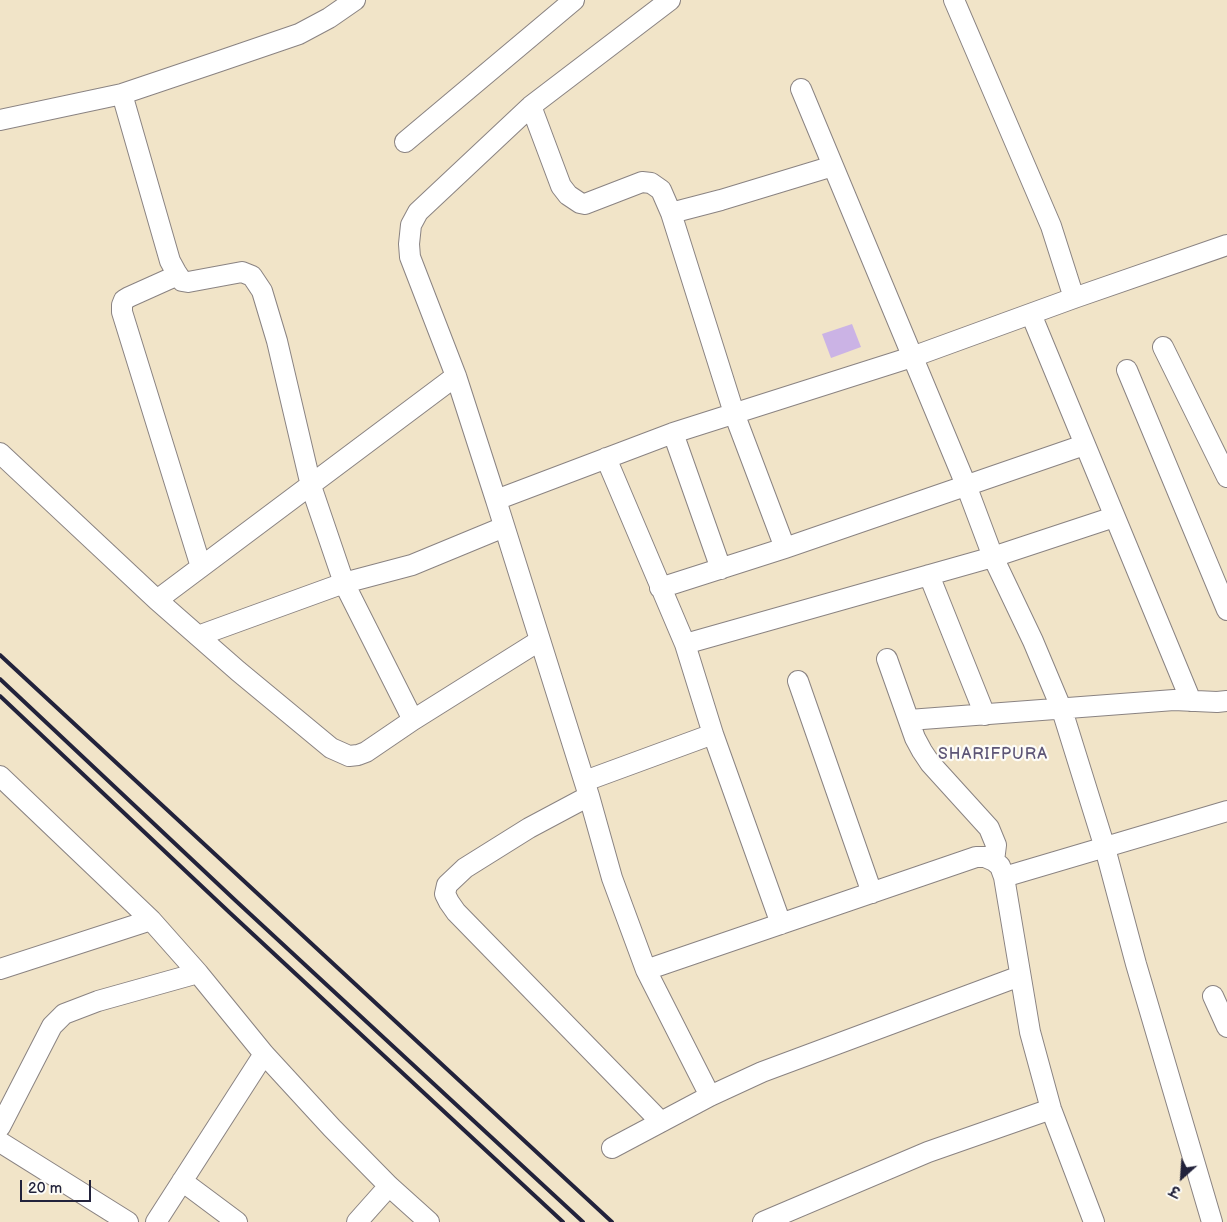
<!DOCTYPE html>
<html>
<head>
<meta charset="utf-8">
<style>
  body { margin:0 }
  #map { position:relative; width:1227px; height:1222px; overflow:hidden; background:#f1e4c8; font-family:"Balsamiq Sans","Playpen Sans Deva",sans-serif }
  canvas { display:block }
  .north { position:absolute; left:1157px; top:1152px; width:50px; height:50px; -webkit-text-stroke:4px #fdfcf7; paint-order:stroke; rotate:206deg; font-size:14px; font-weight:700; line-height:20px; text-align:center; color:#22223b }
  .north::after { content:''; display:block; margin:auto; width:18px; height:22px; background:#22223b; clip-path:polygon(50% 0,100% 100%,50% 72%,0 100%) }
  .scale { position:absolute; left:20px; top:1180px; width:71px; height:22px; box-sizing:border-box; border:2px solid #22223b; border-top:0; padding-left:6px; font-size:15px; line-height:18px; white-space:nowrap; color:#22223b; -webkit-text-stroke:4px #fdfcf7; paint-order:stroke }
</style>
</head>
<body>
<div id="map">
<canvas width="1227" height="1222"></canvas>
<div class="north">उ</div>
<div class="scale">20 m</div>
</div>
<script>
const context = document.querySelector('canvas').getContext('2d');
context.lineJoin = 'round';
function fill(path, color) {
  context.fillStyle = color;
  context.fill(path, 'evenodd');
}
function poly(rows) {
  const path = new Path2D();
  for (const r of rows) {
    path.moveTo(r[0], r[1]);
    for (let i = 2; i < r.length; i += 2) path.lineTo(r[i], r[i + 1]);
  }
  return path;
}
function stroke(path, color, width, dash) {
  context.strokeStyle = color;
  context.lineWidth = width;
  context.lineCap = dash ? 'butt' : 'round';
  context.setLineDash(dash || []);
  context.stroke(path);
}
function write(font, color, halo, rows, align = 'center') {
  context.font = font + ' "Balsamiq Sans",sans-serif';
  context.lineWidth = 4.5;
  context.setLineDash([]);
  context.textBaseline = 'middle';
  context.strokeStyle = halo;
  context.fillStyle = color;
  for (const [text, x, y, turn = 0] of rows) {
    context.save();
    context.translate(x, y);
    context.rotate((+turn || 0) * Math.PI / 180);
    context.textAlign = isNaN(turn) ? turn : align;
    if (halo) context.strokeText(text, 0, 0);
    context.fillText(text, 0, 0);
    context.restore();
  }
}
const building = poly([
  [852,324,861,347,831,358,822,334]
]);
const street = poly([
  [670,0,531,106,418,212,411,225,409,244,410,257,456,376,496,500,673,433,912,357,1074,298,1227,245],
  [954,0,1051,226,1074,298],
  [801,89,966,485,993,557,1033,641,1062,710,1105,848,1136,964,1212,1222],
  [122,94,170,261,176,272,182,281,188,282,242,272,252,276,262,291,277,341,311,486,344,583,413,720],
  [531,106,561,186,568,195,580,203,585,204,642,182,651,183,661,190,671,213,721,200,833,166],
  [0,120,122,94,220,61,299,34,329,18,355,0],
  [405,142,574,0],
  [671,213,734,413,785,548],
  [178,275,129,297,124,300,122,305,122,312,201,567],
  [1031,314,1191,701],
  [1163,347,1227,477],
  [1127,370,1227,610],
  [673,433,721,569],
  [0,453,157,600,238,671,331,748,349,756,358,755,366,752,413,720,539,641],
  [496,500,589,796,612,878,646,970,710,1096],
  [929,575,985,715],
  [660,588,785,548,1084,445],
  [157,600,456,376],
  [198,636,344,583,412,565,504,527],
  [685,644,993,557,1114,517],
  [887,659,915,738,922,751,930,763,989,828,996,845,994,861],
  [798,681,872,893],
  [909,720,1174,700,1217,702,1227,701],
  [713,734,781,924],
  [0,776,151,920,198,973,264,1054,332,1128,389,1186,429,1222],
  [585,781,713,734,685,644,606,458],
  [589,796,529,828,465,868,447,885,445,894,449,902,456,912,661,1122],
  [1004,877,1227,811],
  [0,969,151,920],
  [646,970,976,857,985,857,994,861,1000,866,1004,877,1030,1032,1051,1109,1094,1222],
  [1213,996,1227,1027],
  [0,1127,52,1026,64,1014,98,1001,198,973],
  [0,1142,128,1222],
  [612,1148,710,1096,762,1072,1020,976],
  [182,1181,237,1222],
  [156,1222,264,1054],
  [357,1222,389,1186],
  [763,1222,928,1152,1051,1109]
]);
const rail = poly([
  [0,655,612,1222],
  [0,679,236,901,583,1222],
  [0,696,229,912,563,1222]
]);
const neighbourhoodNames = [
  ["SHARIFPURA",993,755]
];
fill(building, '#cbb3e5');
stroke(street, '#8a8382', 22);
stroke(street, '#fff', 20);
stroke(rail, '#22223b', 4);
context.letterSpacing = '1px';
write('16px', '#5d5576', '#fdfcf7', neighbourhoodNames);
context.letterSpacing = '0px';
</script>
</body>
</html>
